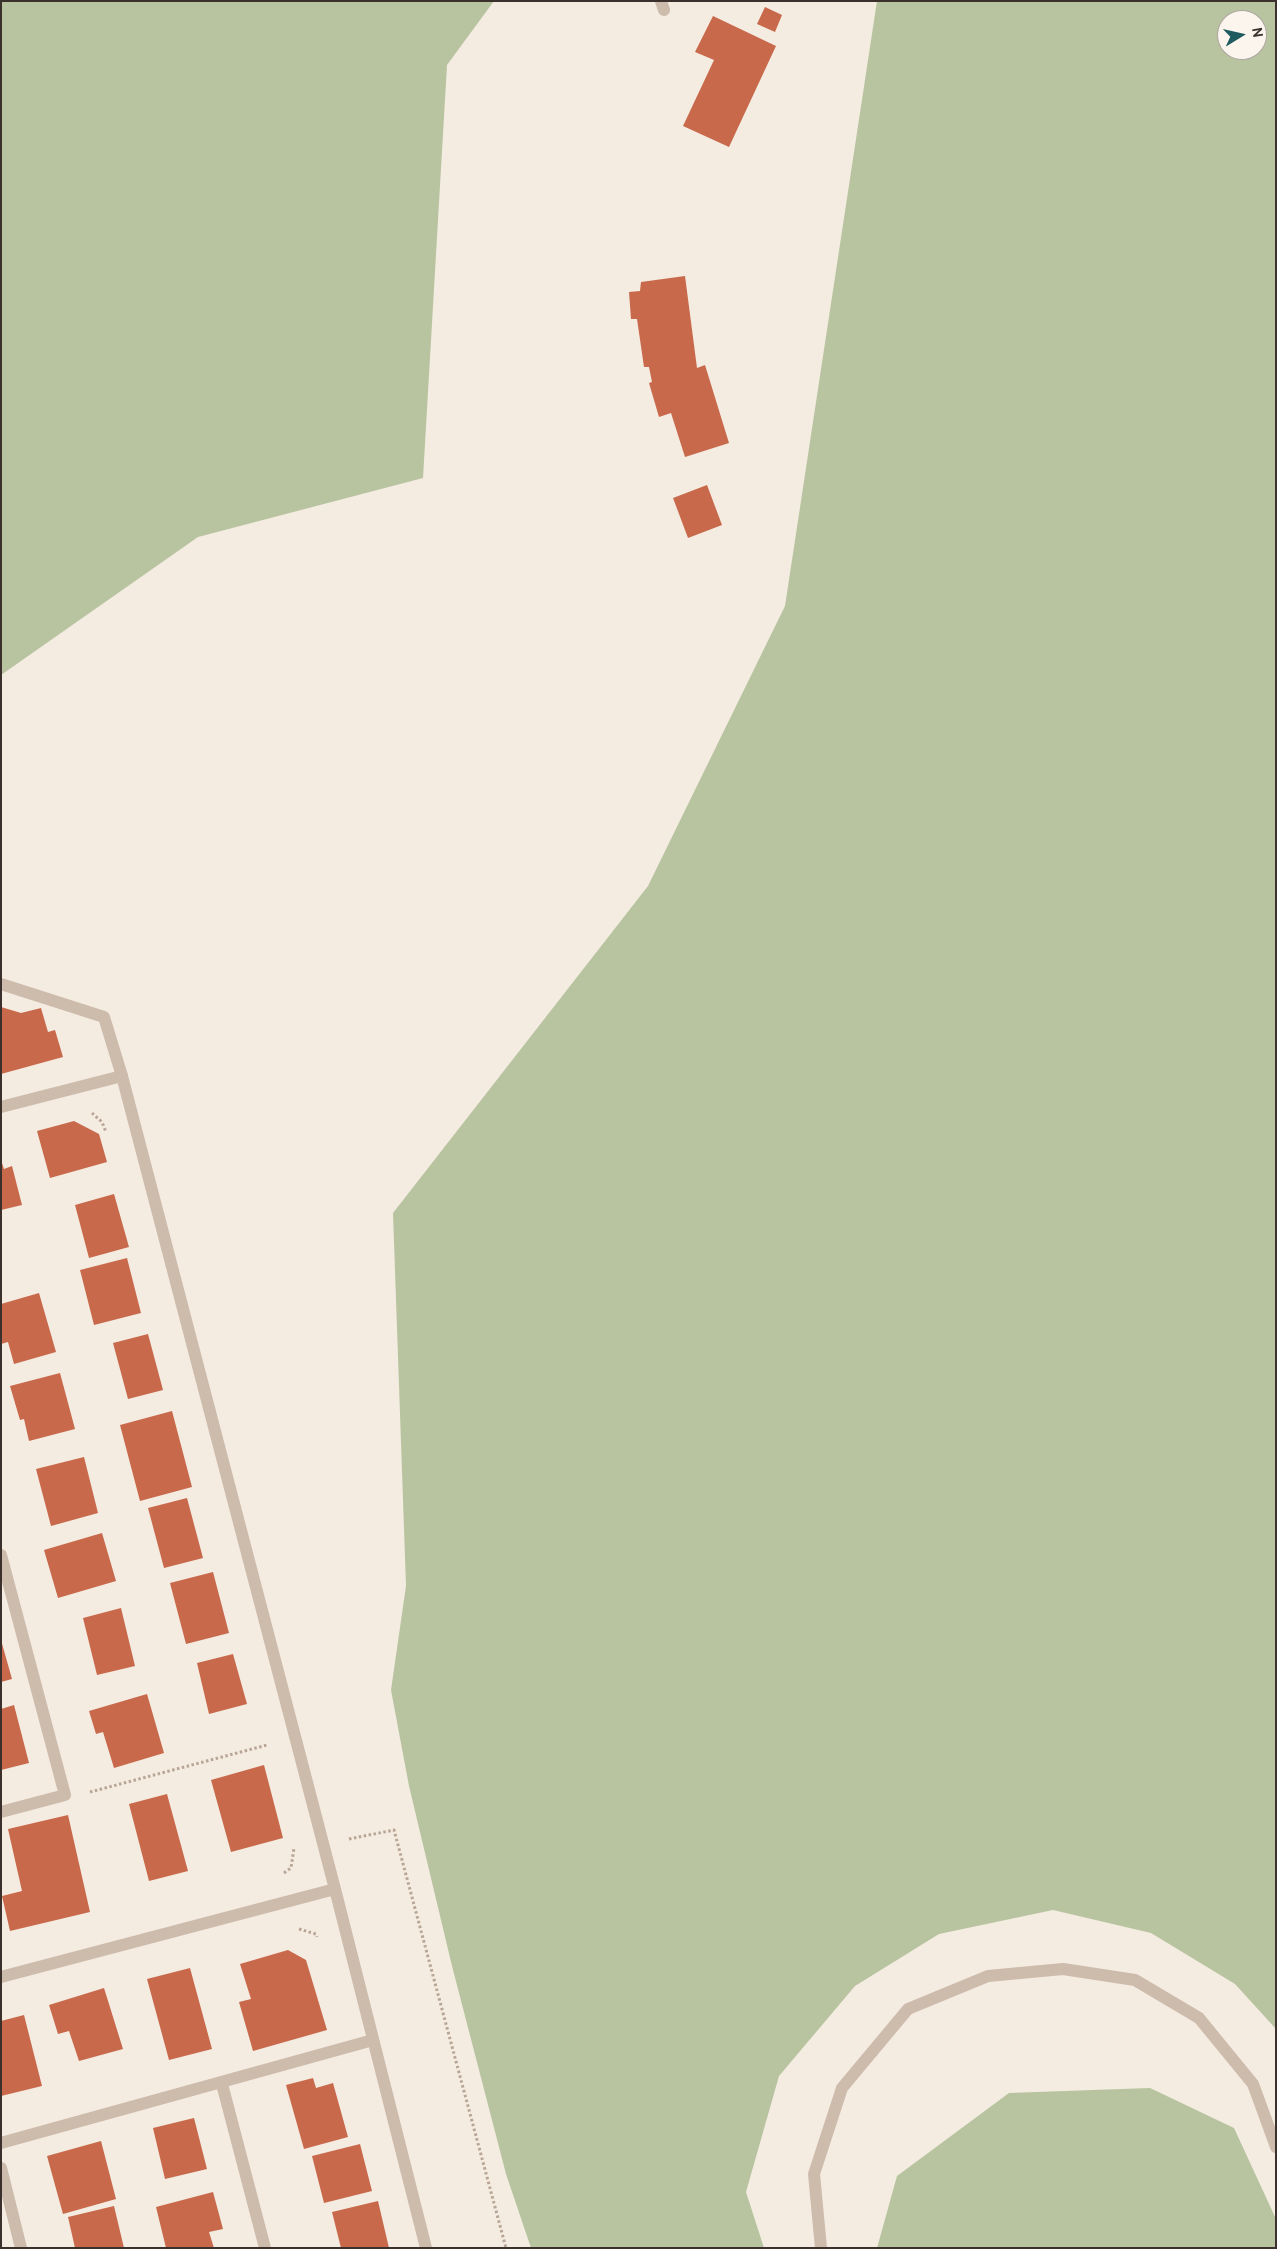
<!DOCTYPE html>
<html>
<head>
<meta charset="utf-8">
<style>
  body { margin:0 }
  #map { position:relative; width:1277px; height:2249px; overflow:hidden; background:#f4ebe1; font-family:Overpass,sans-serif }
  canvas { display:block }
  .frame { position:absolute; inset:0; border:2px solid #3b302b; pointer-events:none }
  .north { position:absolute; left:1217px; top:10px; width:50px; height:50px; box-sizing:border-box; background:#fbf5ee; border:1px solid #aea6a0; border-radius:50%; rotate:81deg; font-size:14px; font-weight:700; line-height:20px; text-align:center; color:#3b302b }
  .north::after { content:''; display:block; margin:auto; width:18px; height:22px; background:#1f5a5e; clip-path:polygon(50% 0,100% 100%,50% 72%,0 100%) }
</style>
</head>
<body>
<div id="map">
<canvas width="1277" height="2249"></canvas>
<div class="frame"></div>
<div class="north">N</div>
</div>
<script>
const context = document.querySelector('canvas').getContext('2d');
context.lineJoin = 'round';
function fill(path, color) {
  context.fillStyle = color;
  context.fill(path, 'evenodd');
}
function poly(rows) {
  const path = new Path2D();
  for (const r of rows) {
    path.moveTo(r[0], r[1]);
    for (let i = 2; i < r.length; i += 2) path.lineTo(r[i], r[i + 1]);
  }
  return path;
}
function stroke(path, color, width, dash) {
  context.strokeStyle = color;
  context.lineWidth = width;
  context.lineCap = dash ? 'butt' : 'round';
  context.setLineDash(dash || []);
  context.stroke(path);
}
const green = poly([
  [1,1,494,1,447,65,423,478,198,537,1,675],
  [877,1,1276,1,1276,2029,1235,1984,1151,1933,1053,1910,939,1934,855,1986,779,2076,746,2192,764,2248,531,2248,506,2174,452,1966,409,1786,391,1690,406,1586,393,1213,648,886,785,606],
  [1227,20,1257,20,1257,50,1227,50],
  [1150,2088,1234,2128,1276,2219,1276,2248,877,2248,897,2176,1009,2093]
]);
const building = poly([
  [765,7,782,15,775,32,757,24],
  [713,16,776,46,729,147,683,126,714,60,695,52],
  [685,276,697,368,705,365,729,443,685,457,671,413,659,417,649,383,652,382,649,367,644,367,637,319,631,319,629,292,640,291,641,282],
  [707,485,722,525,688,538,673,498],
  [1,1007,21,1013,41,1008,48,1032,55,1030,63,1057,1,1074],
  [74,1121,99,1134,107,1162,50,1178,37,1131],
  [1,1160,4,1169,12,1166,22,1205,1,1210],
  [114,1194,129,1247,89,1258,75,1205],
  [127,1258,141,1313,94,1325,80,1270],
  [39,1293,56,1352,14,1364,8,1342,1,1344,1,1304],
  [148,1334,163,1390,128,1399,113,1343],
  [60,1373,75,1429,29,1441,24,1419,20,1420,10,1386],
  [172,1411,192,1487,140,1501,120,1425],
  [84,1457,98,1513,51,1526,36,1469],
  [187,1498,203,1558,164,1568,148,1508],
  [102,1533,116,1581,58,1598,44,1550],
  [213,1572,229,1633,186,1644,170,1583],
  [121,1608,135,1666,97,1675,83,1618],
  [1,1640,12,1679,1,1682],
  [233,1654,247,1704,209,1714,197,1663],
  [147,1694,164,1753,114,1768,103,1732,96,1734,89,1711],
  [14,1705,29,1763,1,1770,1,1709],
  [264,1765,283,1838,231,1852,211,1780],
  [167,1794,188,1871,149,1881,129,1804],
  [68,1815,90,1912,10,1931,2,1896,22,1891,8,1829],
  [288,1950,306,1960,327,2030,253,2051,239,2002,251,1999,240,1964],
  [190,1968,212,2049,169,2060,147,1979],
  [104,1988,123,2049,79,2061,69,2031,58,2034,49,2005],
  [24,2015,42,2086,1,2096,1,2021],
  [313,2078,316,2088,333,2083,348,2137,304,2149,286,2085],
  [194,2118,207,2169,165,2179,153,2128],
  [101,2141,116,2199,63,2214,47,2156],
  [360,2144,372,2191,324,2203,312,2156],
  [213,2192,223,2229,209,2232,214,2248,166,2248,156,2207],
  [378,2201,389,2248,341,2248,332,2212],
  [114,2206,124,2248,75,2248,68,2217]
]);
const path = poly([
  [92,1113,102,1122,106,1132],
  [90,1792,267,1745],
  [349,1839,394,1830,506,2248],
  [284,1873,291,1868,294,1848],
  [299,1929,316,1934,317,1937]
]);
const minor = poly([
  [661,1,664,10],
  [1,984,104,1017,122,1076],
  [1,1555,65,1795,1,1812],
  [222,2084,265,2248],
  [1,2143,373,2040],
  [1,2168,21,2248]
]);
const tertiary = poly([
  [1,1107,122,1076,335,1889,426,2248],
  [1,1977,335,1889],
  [821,2248,814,2174,842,2088,908,2009,988,1976,1063,1969,1135,1980,1199,2018,1253,2084,1276,2147]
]);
fill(green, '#b8c4a0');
fill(building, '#c8694b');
stroke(path, '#b9a596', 3, [2.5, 2.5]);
stroke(minor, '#cdbbac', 12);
stroke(tertiary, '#cdbbac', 12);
</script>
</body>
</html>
